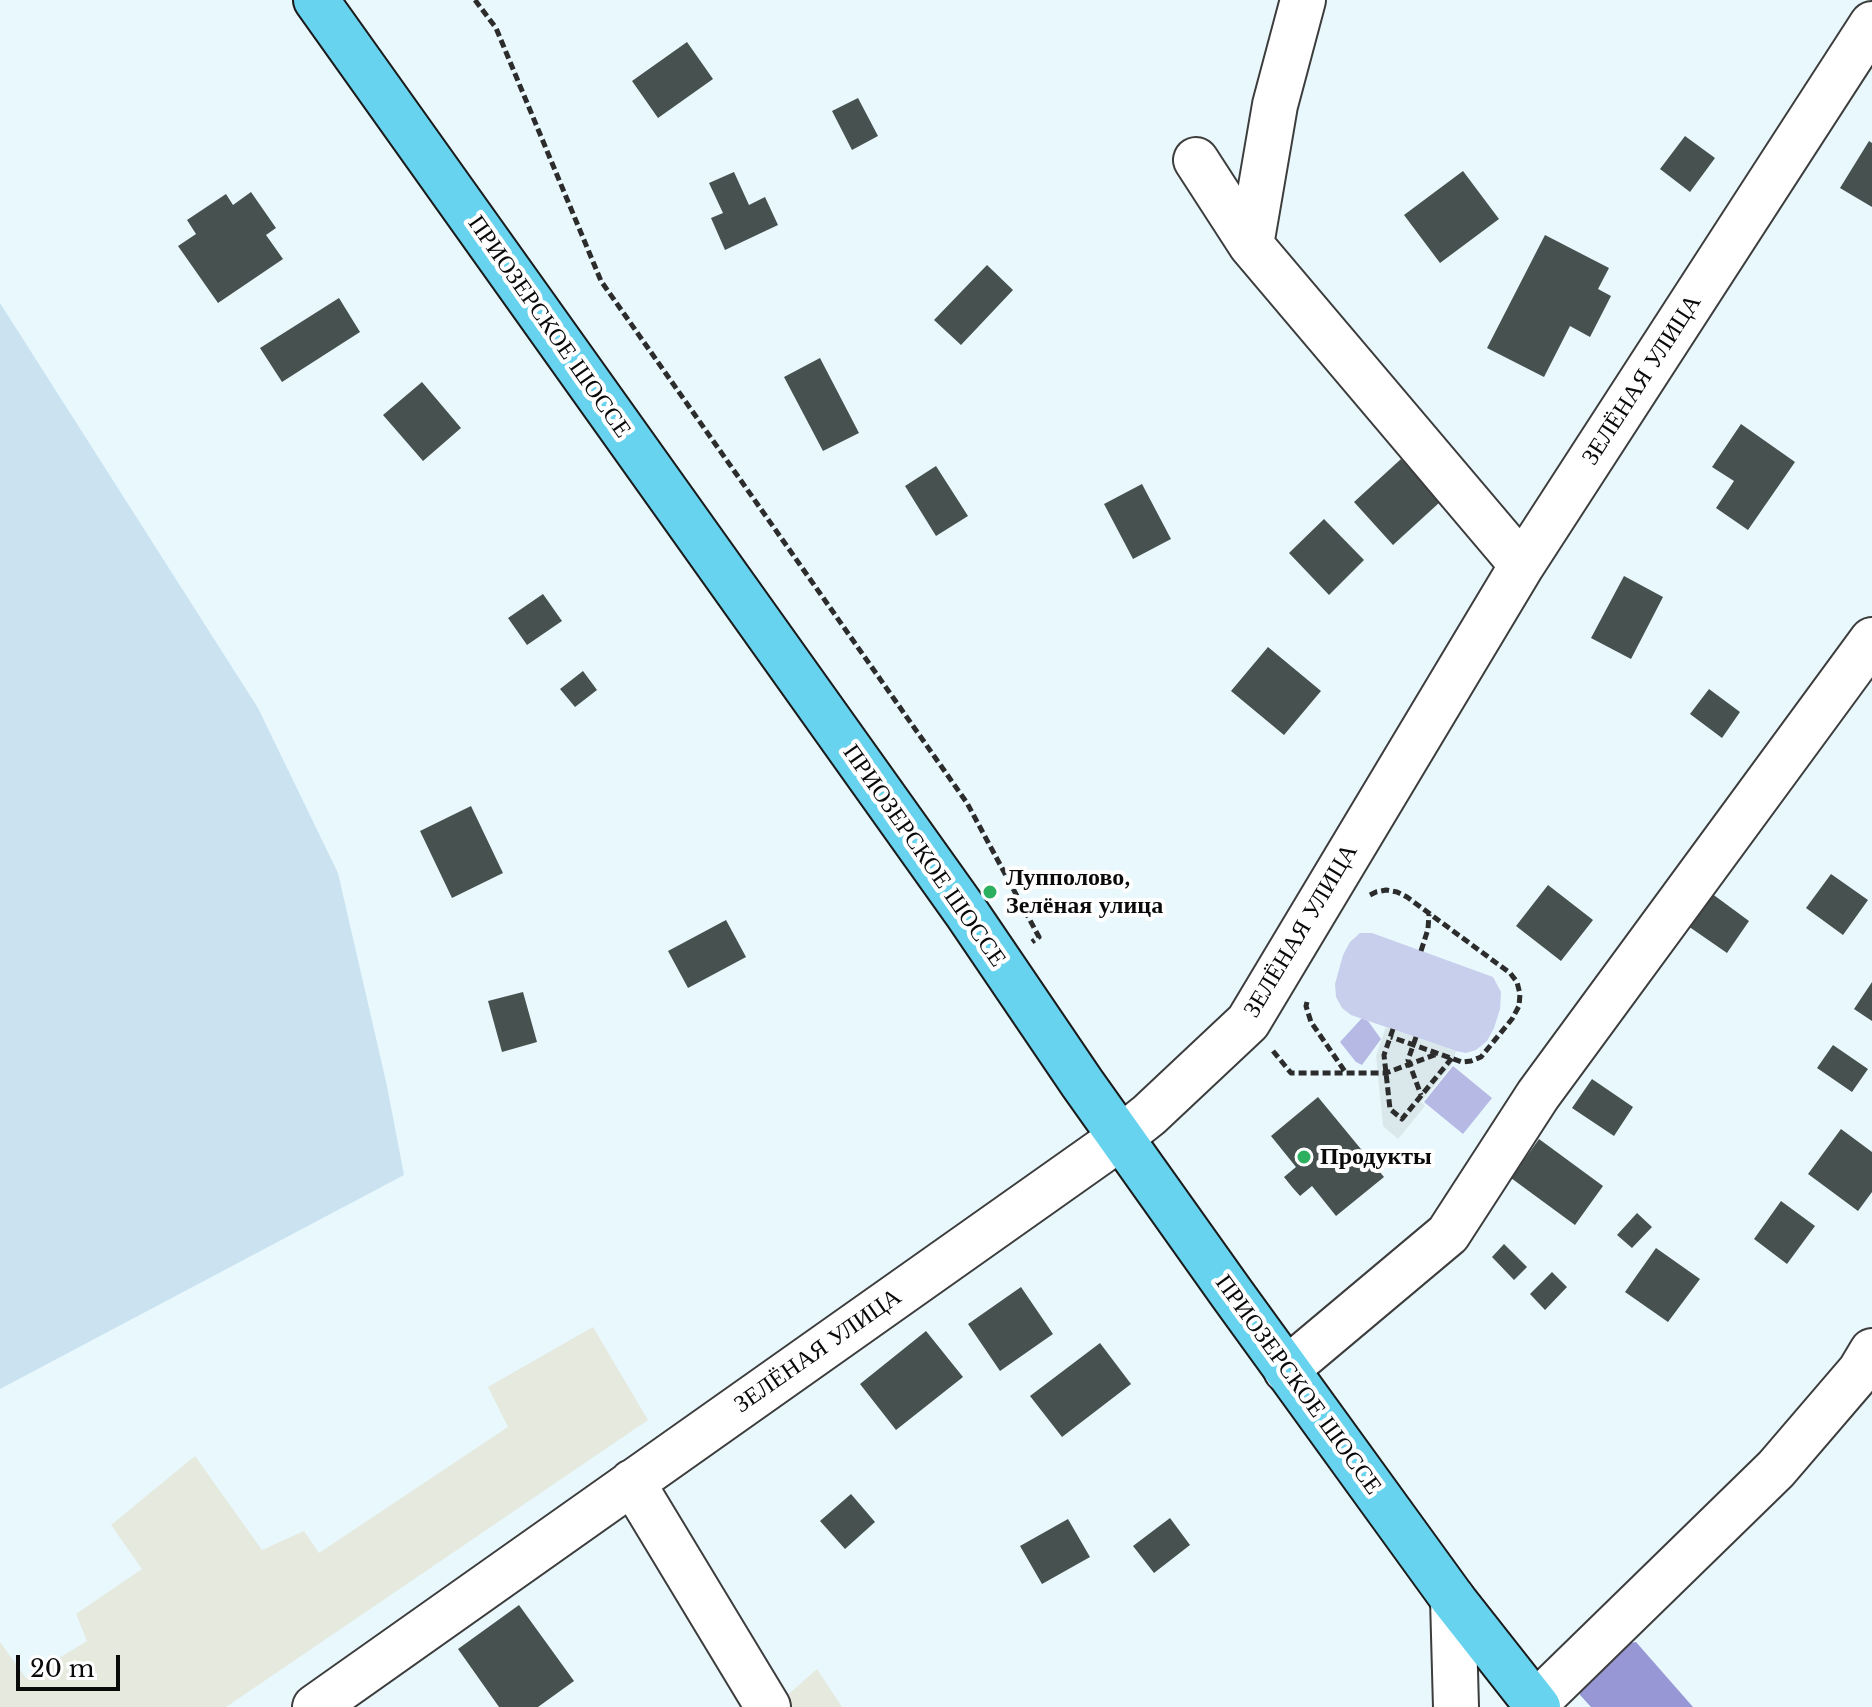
<!DOCTYPE html>
<html>
<head>
<meta charset="utf-8">
<style>
  body { margin:0 }
  #map { position:relative; width:1872px; height:1707px; overflow:hidden; background:#e8f8fd; font-family:"Libre Baskerville",serif }
  canvas { display:block }
  .scale { position:absolute; left:16px; top:1655px; width:104px; height:36px; box-sizing:border-box; border:4px solid #0a0a0a; border-top:0; padding-left:10px; font-size:24px; line-height:28px; white-space:nowrap; color:#0a0a0a; -webkit-text-stroke:6px #fff; paint-order:stroke }
</style>
</head>
<body>
<div id="map">
<canvas width="1872" height="1707"></canvas>
<div class="scale">20 m</div>
</div>
<script>
const context = document.querySelector('canvas').getContext('2d');
context.lineJoin = 'round';
function fill(path, color) {
  context.fillStyle = color;
  context.fill(path, 'evenodd');
}
function poly(rows) {
  const path = new Path2D();
  for (const r of rows) {
    path.moveTo(r[0], r[1]);
    for (let i = 2; i < r.length; i += 2) path.lineTo(r[i], r[i + 1]);
  }
  return path;
}
function stroke(path, color, width, dash) {
  context.strokeStyle = color;
  context.lineWidth = width;
  context.lineCap = dash ? 'butt' : 'round';
  context.setLineDash(dash || []);
  context.stroke(path);
}
function write(font, color, halo, rows, align = 'center') {
  context.font = font + ' "Libre Baskerville",serif';
  context.lineWidth = 8;
  context.setLineDash([]);
  context.textBaseline = 'middle';
  context.strokeStyle = halo;
  context.fillStyle = color;
  for (const [text, x, y, turn = 0] of rows) {
    context.save();
    context.translate(x, y);
    context.rotate((+turn || 0) * Math.PI / 180);
    context.textAlign = isNaN(turn) ? turn : align;
    if (halo) context.strokeText(text, 0, 0);
    context.fillText(text, 0, 0);
    context.restore();
  }
}
const industrial = poly([
  [593,1327,648,1420,226,1707,0,1707,0,1642,26,1678,87,1641,76,1614,142,1569,111,1525,195,1456,262,1550,304,1531,319,1553,508,1427,488,1387],
  [817,1669,842,1707,774,1707]
]);
const farmland = poly([
  [0,303,258,708,338,873,387,1086,404,1175,0,1389]
]);
const green = poly([
  [1362,1018,1368,1021,1381,1039,1362,1065,1356,1062,1340,1042],
  [1453,1066,1492,1098,1463,1134,1424,1102]
]);
const forest = poly([
  [1636,1642,1693,1707,1591,1707,1580,1695,1580,1685,1623,1644]
]);
const pitch = poly([
  [1360,933,1372,933,1493,977,1501,992,1500,1009,1494,1028,1487,1041,1476,1050,1466,1053,1456,1051,1351,1015,1342,1008,1336,997,1335,984,1343,955,1350,942]
]);
const plaza = poly([
  [1386,1027,1456,1051,1451,1066,1421,1102,1425,1106,1398,1139,1383,1126,1376,1056]
]);
const building = poly([
  [687,42,713,79,658,118,632,81],
  [858,98,878,136,852,150,832,111],
  [1685,136,1715,158,1690,192,1660,169],
  [1869,141,1872,143,1872,207,1840,188],
  [1463,171,1499,219,1440,263,1404,215],
  [734,172,749,205,765,197,778,225,725,250,711,218,723,213,709,183],
  [251,192,276,228,266,235,283,259,218,303,178,246,196,234,187,220,226,194,233,205],
  [1545,235,1609,268,1598,289,1611,296,1590,337,1570,326,1544,377,1487,348],
  [987,265,1013,290,961,345,934,320],
  [339,298,360,332,282,382,260,348],
  [820,358,859,433,823,451,784,377],
  [422,382,461,428,423,461,383,415],
  [1741,424,1795,462,1748,530,1716,508,1734,481,1712,467],
  [1401,459,1440,502,1393,545,1354,502],
  [936,466,968,516,936,536,905,486],
  [1142,484,1171,539,1133,559,1104,504],
  [1324,519,1364,560,1329,595,1289,553],
  [1624,576,1663,597,1631,659,1591,638],
  [543,594,562,621,527,645,508,618],
  [1268,647,1321,691,1284,735,1231,691],
  [583,671,597,690,575,707,560,689],
  [1709,689,1740,712,1722,738,1690,714],
  [471,806,503,873,452,898,420,831],
  [1831,874,1868,900,1843,935,1806,908],
  [1548,885,1593,920,1561,961,1516,926],
  [1711,893,1749,921,1727,953,1688,926],
  [726,920,746,957,688,988,668,951],
  [1872,982,1872,1021,1854,1009],
  [523,992,537,1042,502,1052,488,1001],
  [1833,1045,1868,1069,1852,1092,1817,1068],
  [1592,1079,1633,1107,1614,1136,1572,1108],
  [1318,1097,1384,1177,1336,1216,1312,1186,1300,1196,1292,1187,1284,1177,1296,1167,1271,1136],
  [1841,1129,1872,1152,1872,1192,1858,1211,1808,1174],
  [1539,1139,1603,1186,1575,1225,1511,1178],
  [1781,1201,1815,1226,1787,1264,1754,1239],
  [1637,1213,1652,1227,1632,1248,1617,1235],
  [1504,1244,1527,1267,1514,1280,1492,1257],
  [1656,1248,1700,1279,1668,1322,1625,1292],
  [1552,1272,1567,1287,1545,1310,1530,1294],
  [1021,1287,1053,1334,1000,1371,968,1324],
  [926,1331,963,1377,896,1430,860,1384],
  [1100,1343,1131,1384,1062,1437,1030,1396],
  [851,1494,875,1522,845,1549,820,1521],
  [1170,1518,1190,1545,1154,1573,1133,1546],
  [1068,1519,1090,1557,1042,1584,1020,1546],
  [519,1605,574,1681,538,1707,499,1707,458,1649]
]);
const path = poly([
  [475,0,496,28,601,281,967,803,1039,937,1032,942],
  [1370,895,1376,892,1386,890,1397,892,1407,897,1510,973,1517,982,1520,994,1519,1006,1512,1019,1481,1057,1471,1061,1462,1062,1391,1037],
  [1421,951,1428,929,1429,914],
  [1307,1002,1306,1006,1311,1022,1346,1073],
  [1393,1029,1384,1055,1390,1109,1402,1119,1452,1058],
  [1416,1037,1408,1060,1421,1095],
  [1273,1051,1291,1073,1386,1073,1437,1054]
]);
const minor = poly([
  [1303,0,1275,105,1251,245,1522,565],
  [1196,160,1251,245],
  [1286,1370,1448,1234,1538,1095,1872,640],
  [632,1482,768,1707],
  [1453,1599,1456,1707],
  [1535,1704,1776,1469,1860,1371,1872,1351],
  [315,1707,1120,1138,1149,1115,1248,1022,1522,565,1872,24]
]);
const major = poly([
  [316,0,966,912,1082,1083,1232,1294,1453,1599,1538,1707]
]);
const markers = [
  [990,892,8,"#2daf60"],
  [1304,1157,8,"#2daf60"]
];
const streetNames = [
  ["ПРИОЗЕРСКОЕ ШОССЕ",549,327,55],
  ["ЗЕЛЁНАЯ УЛИЦА",1642,380,-57],
  ["ПРИОЗЕРСКОЕ ШОССЕ",924,856,55],
  ["ЗЕЛЁНАЯ УЛИЦА",1301,931,-59],
  ["ЗЕЛЁНАЯ УЛИЦА",818,1351,-35],
  ["ПРИОЗЕРСКОЕ ШОССЕ",1298,1385,54]
];
const poiNames = [
  ["Лупполово,",1006,878],
  ["Зелёная улица",1006,906],
  ["Продукты",1320,1157]
];
fill(industrial, '#e5e9de');
fill(farmland, '#cbe3f1');
fill(green, '#b6b9e4');
fill(forest, '#9697d4');
fill(pitch, '#c7cfec');
fill(plaza, '#dae8eb');
fill(building, '#475250');
stroke(minor, '#3d3d3d', 48);
stroke(major, '#1b1b1b', 48);
stroke(path, '#2c2c2c', 5, [8, 4]);
stroke(minor, '#fff', 44);
stroke(major, '#67d3ee', 44);
for (const [x, y, r, color] of markers) {
  const dot = new Path2D();
  dot.arc(x, y, r, 0, 2 * Math.PI);
  context.fillStyle = color;
  context.fill(dot);
  stroke(dot, '#fff', 3);
}
write('24px', '#0a0a0a', '#fff', streetNames);
write('bold 24px', '#0a0a0a', '#fff', poiNames, 'left');
</script>
</body>
</html>
